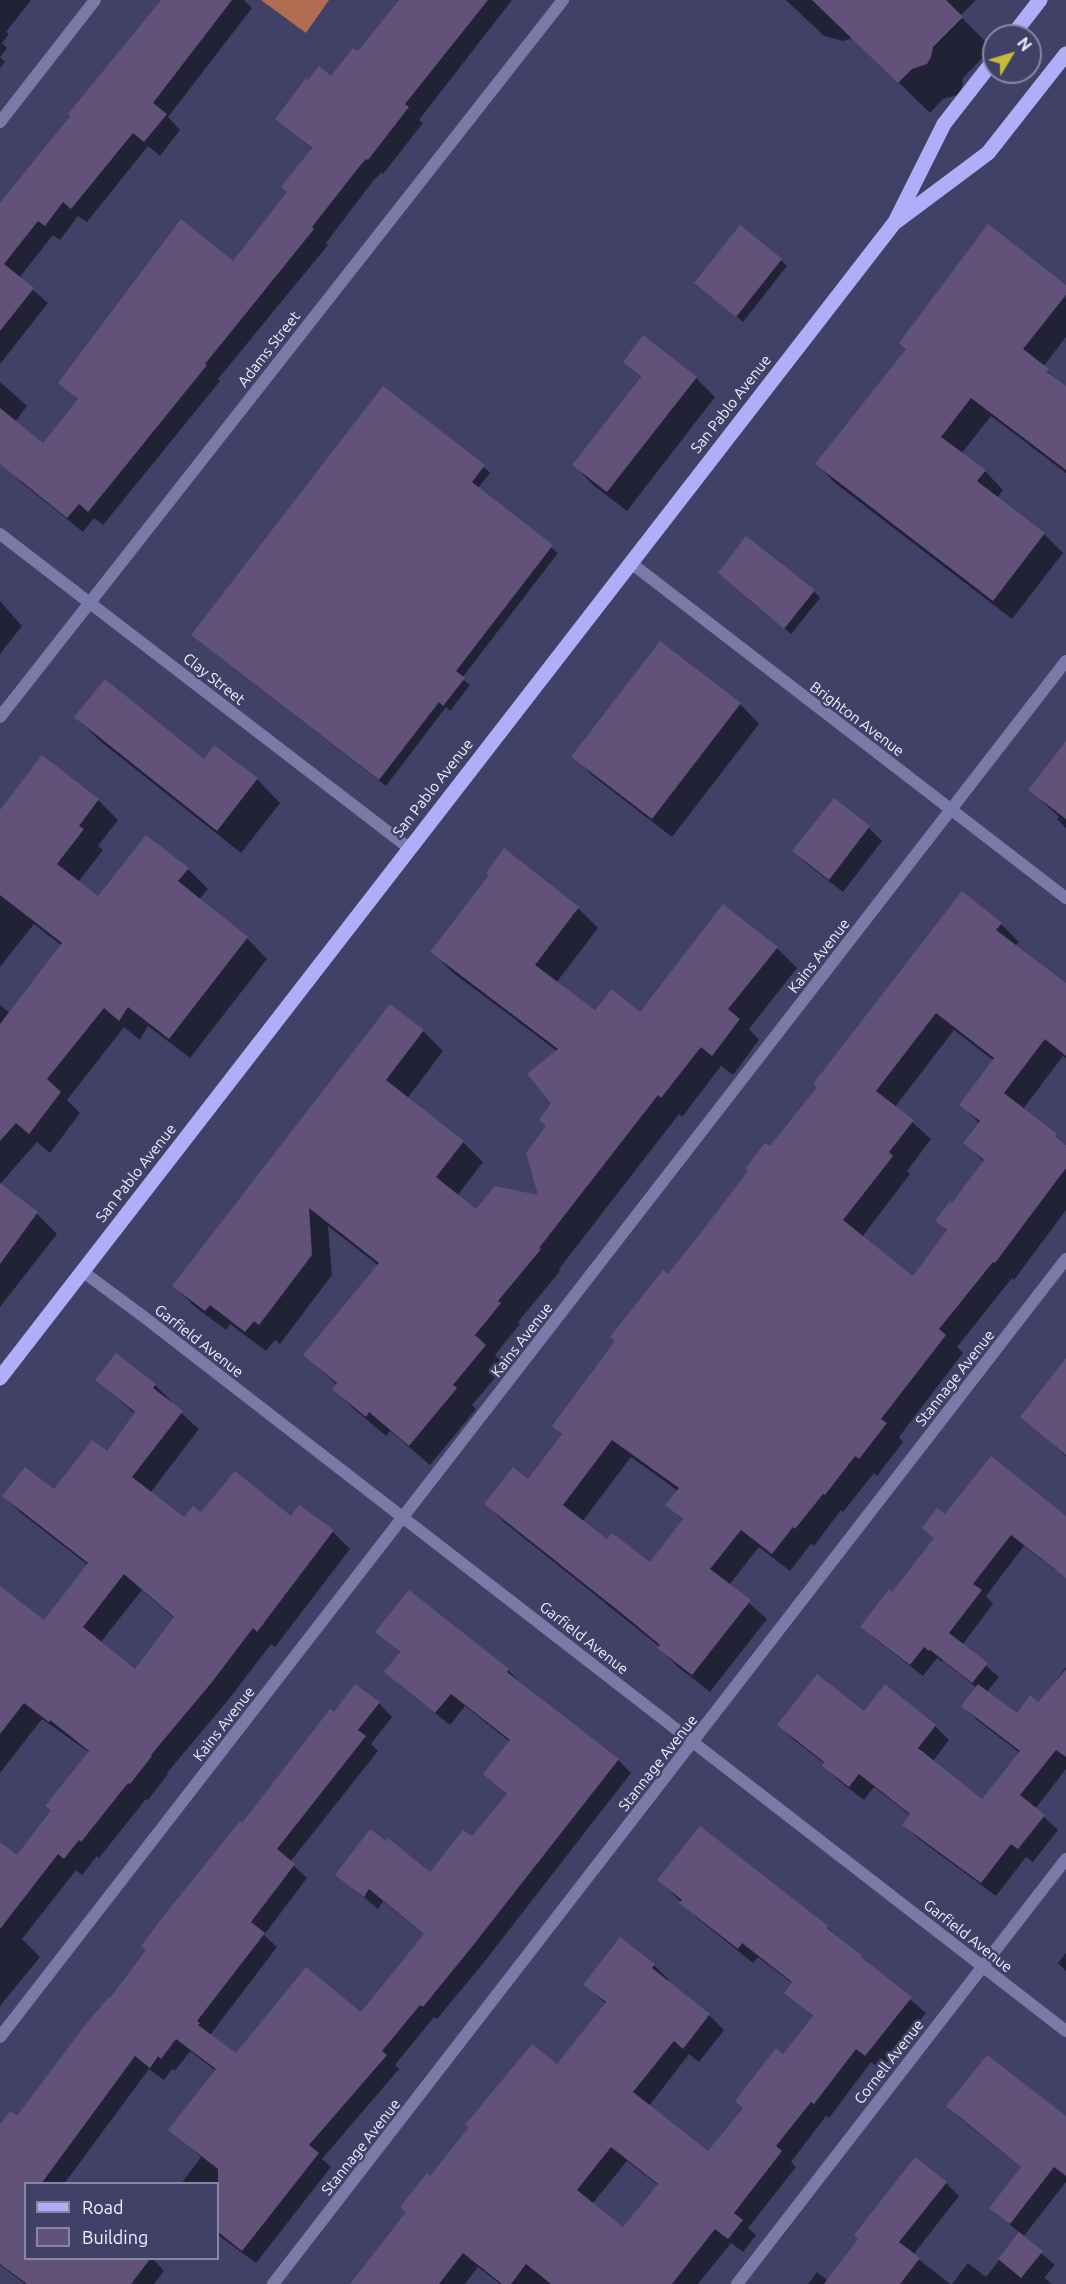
<!DOCTYPE html>
<html>
<head>
<meta charset="utf-8">
<style>
  body { margin:0 }
  #map { position:relative; width:1066px; height:2284px; overflow:hidden; background:#414167; font-family:Ubuntu,sans-serif }
  canvas { display:block }
  .legend { position:absolute; left:24px; top:2182px; width:195px; height:78px; box-sizing:border-box; background:#414167; border:2px solid #8787a4; margin:0; padding:8px 10px; list-style:none; font-size:18px; color:#eff0ff }
  .legend li { display:flex; align-items:center; gap:12px; height:30px }
  .legend b { width:30px; border:2px solid #8787a4 }
  .north { position:absolute; left:982px; top:24px; width:60px; height:60px; box-sizing:border-box; background:#414167; border:2px solid #8787a4; border-radius:50%; rotate:52deg; font-size:16px; font-weight:700; line-height:24px; text-align:center; color:#eff0ff }
  .north::after { content:''; display:block; margin:auto; width:21px; height:27px; background:#c8bb3b; clip-path:polygon(50% 0,100% 100%,50% 72%,0 100%) }
</style>
</head>
<body>
<div id="map">
<canvas width="1066" height="2284"></canvas>
<ul class="legend">
<li><b style="height:8px;background:#afaff9"></b>Road</li>
<li><b style="height:16px;background:#625178"></b>Building</li>
</ul>
<div class="north">N</div>
</div>
<script>
const context = document.querySelector('canvas').getContext('2d');
context.lineJoin = 'round';
function fill(path, color) {
  context.fillStyle = color;
  context.fill(path, 'evenodd');
}
function poly(rows) {
  const path = new Path2D();
  for (const r of rows) {
    path.moveTo(r[0], r[1]);
    for (let i = 2; i < r.length; i += 2) path.lineTo(r[i], r[i + 1]);
  }
  return path;
}
function stroke(path, color, width, dash) {
  context.strokeStyle = color;
  context.lineWidth = width;
  context.lineCap = dash ? 'butt' : 'round';
  context.setLineDash(dash || []);
  context.stroke(path);
}
function write(font, color, halo, rows, align = 'center') {
  context.font = font + ' Ubuntu,sans-serif';
  context.lineWidth = 5;
  context.setLineDash([]);
  context.textBaseline = 'middle';
  context.strokeStyle = halo;
  context.fillStyle = color;
  for (const [text, x, y, turn = 0] of rows) {
    context.save();
    context.translate(x, y);
    context.rotate((+turn || 0) * Math.PI / 180);
    context.textAlign = isNaN(turn) ? turn : align;
    if (halo) context.strokeText(text, 0, 0);
    context.fillText(text, 0, 0);
    context.restore();
  }
}
const forest = poly([
  [261,0,329,0,306,33]
]);
const shadow = poly([
  [0,0,31,0,6,32,9,34,2,43,7,48,0,57],
  [161,0,244,0,252,8,168,117,180,130,160,156,148,146,87,222,78,216,60,240,53,235,19,278,48,303,0,364,0,205],
  [397,0,512,0,419,120,423,123,383,174,382,172,373,181,326,243,328,245,218,379,220,381,103,525,94,518,83,532,22,483,0,460,0,382,27,406,15,422,44,445,79,401,60,382,234,263,289,192,313,150,277,119,332,78,359,53,399,2],
  [786,0,976,0,960,16,992,48,963,78,962,88,957,95,943,99,930,113,853,38,843,41,824,36],
  [0,57,5,62,0,68],
  [781,260,787,266,743,322,703,289],
  [1066,287,1066,337,1043,367,1066,388,1066,473,991,416,961,454,985,471,1003,490,997,498,1044,534,1063,553,1012,619,835,483,817,464],
  [625,362,696,378,715,397,627,511,593,485,574,465,641,378],
  [484,467,490,473,478,488,558,553,462,678,470,685,450,711,446,707,386,786,199,641],
  [814,591,820,598,791,634,748,599],
  [0,601,22,626,0,654],
  [740,704,759,724,672,837,593,776,573,757],
  [76,717,257,779,280,803,241,853,100,741],
  [1066,743,1066,828,1057,819,1059,817,1030,790],
  [98,800,118,820,98,846,103,850,78,882,98,898,188,869,208,889,199,900,247,938,267,959,190,1058,148,1026,140,1040,124,1027,67,1100,80,1113,50,1153,37,1142,0,1184,0,1005,10,1013,62,946,34,924,0,967,0,821],
  [834,800,869,828,882,841,843,892,807,864,794,851],
  [505,851,578,908,598,928,556,983,595,1012,640,1014,777,948,797,968,749,1029,759,1040,733,1075,721,1066,682,1117,679,1114,559,1269,560,1271,518,1322,520,1324,495,1355,505,1366,472,1405,476,1409,430,1465,390,1431,386,1436,354,1409,334,1389,337,1385,305,1355,379,1266,328,1226,332,1275,280,1344,275,1340,266,1351,230,1324,226,1330,194,1306,174,1286,423,1031,443,1051,407,1099,463,1142,483,1162,457,1196,476,1211,540,1197,547,1126,553,1103,557,1051,452,972,432,952,491,876],
  [1001,924,1019,942,1015,946,1066,986,1066,1058,1063,1056,1023,1109,1066,1145,1066,1210,1014,1280,1012,1278,957,1347,963,1353,899,1437,903,1442,877,1476,874,1473,843,1512,841,1510,814,1546,811,1544,790,1571,759,1547,729,1585,767,1619,710,1692,677,1666,659,1648,660,1647,504,1522,486,1504,528,1481,563,1436,554,1426,668,1276,770,1148],
  [954,1030,994,1061,961,1105,980,1124,965,1143,984,1162,952,1205,937,1220,948,1232,913,1278,862,1237,910,1174,907,1171,931,1139,895,1107],
  [631,1457,678,1491,667,1505,684,1521,650,1564,608,1541,582,1522],
  [0,1185,37,1214,57,1234,0,1307],
  [1066,1361,1066,1456,1022,1417],
  [97,1380,155,1385,172,1402,171,1404,199,1429,150,1493,184,1520,202,1514,291,1518,333,1532,350,1549,275,1647,271,1644,229,1699,167,1773,168,1774,148,1800,146,1799,99,1858,97,1856,82,1875,76,1870,22,1939,40,1957,0,2006,0,1844,17,1857,53,1811,90,1753,42,1719,0,1773,0,1588,45,1622,88,1565,21,1513,4,1496,54,1491,107,1453,135,1414],
  [142,1590,175,1619,135,1671,100,1643],
  [945,1516,1066,1517,1066,1557,1055,1570,1024,1546,986,1596,993,1604,962,1645,999,1677,987,1692,1017,1715,1038,1704,1066,1667,1066,1769,1035,1809,1058,1830,1033,1862,1026,1857,996,1896,919,1839,904,1825,911,1816,874,1787,864,1800,838,1780,824,1766,825,1764,793,1739,779,1725,865,1713,935,1726,949,1740,933,1761,982,1801,1020,1753,977,1720,963,1706,977,1688,943,1661,942,1662,937,1658,923,1676,875,1639,862,1627,893,1594,935,1539],
  [377,1632,508,1670,521,1683,618,1760,631,1773,485,1961,437,2019,434,2017,395,2065,399,2069,322,2159,331,2167,256,2263,218,2235,218,2184,181,2184,201,2157,170,2129,216,2071,190,2051,175,2071,172,2069,164,2080,149,2069,64,2184,26,2184,26,2258,152,2258,164,2271,154,2284,25,2284,0,2265,0,2126,18,2118,110,2000,242,1825,334,1714,379,1703,392,1717,371,1744,378,1751,290,1862,307,1878,264,1935,277,1947,210,2035,236,2055,361,2014,425,1935,383,1901,378,1909,337,1875,431,1874,472,1838,508,1795,485,1774,510,1742,465,1706,450,1725,400,1685,386,1672,401,1654],
  [659,1880,827,1927,926,2013,881,2070,871,2062,829,2118,826,2116,791,2162,796,2167,748,2228,756,2235,743,2252,731,2243,698,2284,500,2284,478,2267,465,2284,351,2284,407,2213,431,2178,557,2066,606,2004,585,1985,621,1939,654,1965,669,1980,667,1982,709,2015,724,2030,699,2062,689,2054,649,2106,708,2154,813,2017,786,1993,793,1984,758,1957,753,1963,696,1917],
  [627,2161,658,2185,624,2229,592,2204],
  [1066,1953,1066,1971,1058,1963],
  [948,2106,1066,2118,1066,2182,1023,2237,1055,2265,1044,2278,1052,2284,952,2284,968,2263,986,2277,1020,2233,991,2208,1022,2168,961,2119],
  [946,2183,959,2196,913,2255,950,2284,808,2284,817,2272,828,2281]
]);
const building = poly([
  [161,0,232,0,153,103,167,114,144,142,133,133,71,209,63,202,45,226,38,221,4,264,34,288,0,331,0,203,70,116,68,114],
  [399,0,488,0,405,104,409,107,368,160,366,159,359,167,312,227,314,229,205,364,207,365,110,485,88,512,79,504,67,518,0,464,0,408,43,443,78,399,58,383,181,219,233,261,287,192,281,187,312,148,275,119,306,78,308,80,319,66,331,76,353,48,358,51],
  [812,0,946,0,963,17,933,47,931,57,927,64,912,69,898,83],
  [988,224,1066,285,1066,295,1023,349,1049,369,1047,372,1066,386,1066,470,971,398,941,437,986,470,977,481,1045,533,993,601,815,464,906,349,899,343],
  [740,225,782,259,736,317,694,283],
  [643,335,697,377,607,492,572,465,641,377,623,362],
  [383,386,485,465,472,482,553,545,456,671,465,678,443,706,439,702,379,780,191,635],
  [746,536,815,590,784,629,718,573],
  [660,641,741,703,652,819,571,757],
  [105,679,204,759,214,745,258,778,217,831,74,717],
  [1066,741,1066,819,1028,790],
  [42,755,99,799,79,826,84,829,57,864,98,896,146,835,189,868,178,881,248,937,169,1039,128,1007,119,1021,104,1008,47,1079,61,1092,29,1134,16,1123,0,1141,0,1024,62,943,0,895,0,810],
  [834,798,870,826,829,880,792,851],
  [504,848,579,907,535,965,595,1010,612,989,640,1012,723,904,778,947,728,1009,740,1019,712,1056,701,1047,661,1098,658,1095,539,1248,541,1249,498,1301,501,1303,475,1335,486,1345,453,1385,457,1388,409,1446,369,1412,366,1417,332,1389,337,1383,303,1355,379,1263,309,1208,312,1255,259,1325,254,1321,245,1332,210,1305,205,1311,172,1286,390,1004,424,1030,386,1080,464,1141,436,1177,476,1209,495,1186,538,1195,526,1153,546,1126,539,1120,551,1103,527,1074,558,1049,430,952,489,875,486,873],
  [962,891,1002,923,996,930,1066,983,1066,1056,1045,1039,1004,1093,1057,1134,1055,1136,1066,1145,1066,1168,995,1263,993,1262,939,1329,946,1335,881,1419,887,1423,859,1459,855,1456,825,1495,823,1494,795,1529,793,1527,772,1554,741,1530,710,1569,751,1600,692,1675,657,1648,660,1645,625,1616,484,1504,513,1467,528,1479,562,1434,552,1426,615,1341,610,1337,663,1270,668,1274,703,1230,748,1171,745,1169,765,1143,770,1146,817,1087,813,1084],
  [936,1013,994,1058,959,1105,980,1121,963,1143,984,1160,952,1203,950,1201,935,1221,947,1230,913,1276,843,1220,893,1156,889,1152,914,1120,876,1091],
  [612,1440,679,1488,665,1505,683,1519,650,1562,612,1533,607,1539,563,1505],
  [0,1183,38,1212,0,1264],
  [116,1353,156,1384,153,1388,183,1411,132,1477,184,1517,193,1506,201,1512,235,1471,291,1516,299,1505,334,1530,257,1632,253,1628,212,1682,151,1755,152,1756,130,1784,128,1783,81,1842,79,1840,64,1859,58,1854,0,1929,0,1842,17,1855,51,1810,45,1806,89,1751,50,1720,49,1722,24,1703,0,1734,0,1586,44,1620,88,1563,2,1496,25,1467,54,1489,92,1440,107,1451,135,1412,95,1380],
  [124,1574,174,1617,135,1669,83,1627],
  [1066,1358,1066,1455,1020,1417],
  [991,1456,1066,1516,1066,1578,1011,1535,973,1584,982,1590,949,1633,988,1663,972,1683,930,1650,929,1651,924,1647,910,1665,860,1627,889,1589,892,1592,934,1538,922,1528,937,1508,945,1514],
  [409,1590,509,1669,507,1672,619,1759,471,1948,423,2007,420,2005,382,2051,387,2055,309,2145,319,2153,242,2251,218,2232,218,2169,168,2130,216,2069,176,2039,161,2059,158,2056,150,2068,135,2056,41,2184,26,2184,26,2259,150,2259,131,2284,27,2284,0,2264,0,2124,10,2111,17,2116,86,2024,109,1997,110,1998,146,1950,141,1946,166,1913,240,1821,242,1823,330,1709,334,1712,355,1684,380,1702,358,1730,366,1736,277,1849,295,1864,251,1922,265,1933,197,2021,200,2023,198,2025,236,2053,306,1967,361,2012,424,1934,369,1889,364,1897,335,1875,370,1829,386,1841,388,1838,430,1872,463,1830,472,1836,507,1794,483,1774,510,1740,451,1694,435,1713,384,1672,400,1652,375,1632],
  [1066,1669,1066,1757,1056,1750,1020,1795,1045,1815,1018,1849,1011,1844,981,1883,902,1825,910,1814,859,1774,849,1787,822,1766,824,1762,777,1725,817,1674,864,1711,885,1684,936,1725,918,1748,982,1799,1020,1751,961,1706,978,1684,1017,1713,1030,1695,1038,1702],
  [700,1826,828,1926,827,1928,862,1956,861,1957,912,1997,865,2056,856,2049,814,2104,811,2102,776,2146,782,2151,734,2213,743,2220,728,2239,715,2229,672,2284,551,2284,526,2264,511,2284,502,2284,463,2253,439,2284,350,2284,406,2212,400,2207,427,2173,430,2176,469,2127,465,2125,532,2044,557,2064,606,2002,583,1985,620,1937,655,1964,652,1968,710,2014,683,2049,674,2041,633,2092,708,2151,743,2108,735,2101,776,2048,783,2054,813,2016,784,1993,792,1982,742,1943,738,1949,679,1903,682,1900,657,1880],
  [611,2147,658,2184,623,2227,577,2190],
  [987,2055,1066,2116,1066,2176,1054,2167,1010,2224,989,2208,1021,2167,946,2106],
  [915,2157,947,2182,899,2242,920,2258,900,2284,824,2284,858,2239,854,2235],
  [1019,2232,1043,2251,1021,2278,998,2259]
]);
const street = poly([
  [0,122,95,0],
  [0,534,409,848],
  [631,563,1066,898],
  [0,717,563,0],
  [82,1271,144,1317,1066,2031],
  [0,2037,1066,661],
  [273,2284,1066,1259],
  [737,2284,1066,1859]
]);
const primary = poly([
  [1012,36,1040,0],
  [897,221,988,153,1066,54],
  [0,1378,895,222,944,124,994,60]
]);
const streetNames = [
  ["Adams Street",269,349,-52],
  ["San Pablo Avenue",731,404,-52],
  ["Clay Street",214,679,38],
  ["Brighton Avenue",857,719,37],
  ["San Pablo Avenue",433,788,-52],
  ["Kains Avenue",819,956,-52],
  ["San Pablo Avenue",136,1173,-52],
  ["Kains Avenue",522,1340,-52],
  ["Garfield Avenue",199,1341,38],
  ["Stannage Avenue",955,1378,-52],
  ["Garfield Avenue",584,1638,38],
  ["Kains Avenue",224,1724,-52],
  ["Stannage Avenue",658,1763,-52],
  ["Garfield Avenue",968,1936,38],
  ["Cornell Avenue",889,2062,-52],
  ["Stannage Avenue",361,2147,-52]
];
fill(forest, '#b06d51');
fill(shadow, '#0007');
fill(building, '#625178');
stroke(street, '#7a7aa8', 12);
stroke(primary, '#afaff9', 15);
write('15px', '#eff0ff', '#414167', streetNames);
</script>
</body>
</html>
